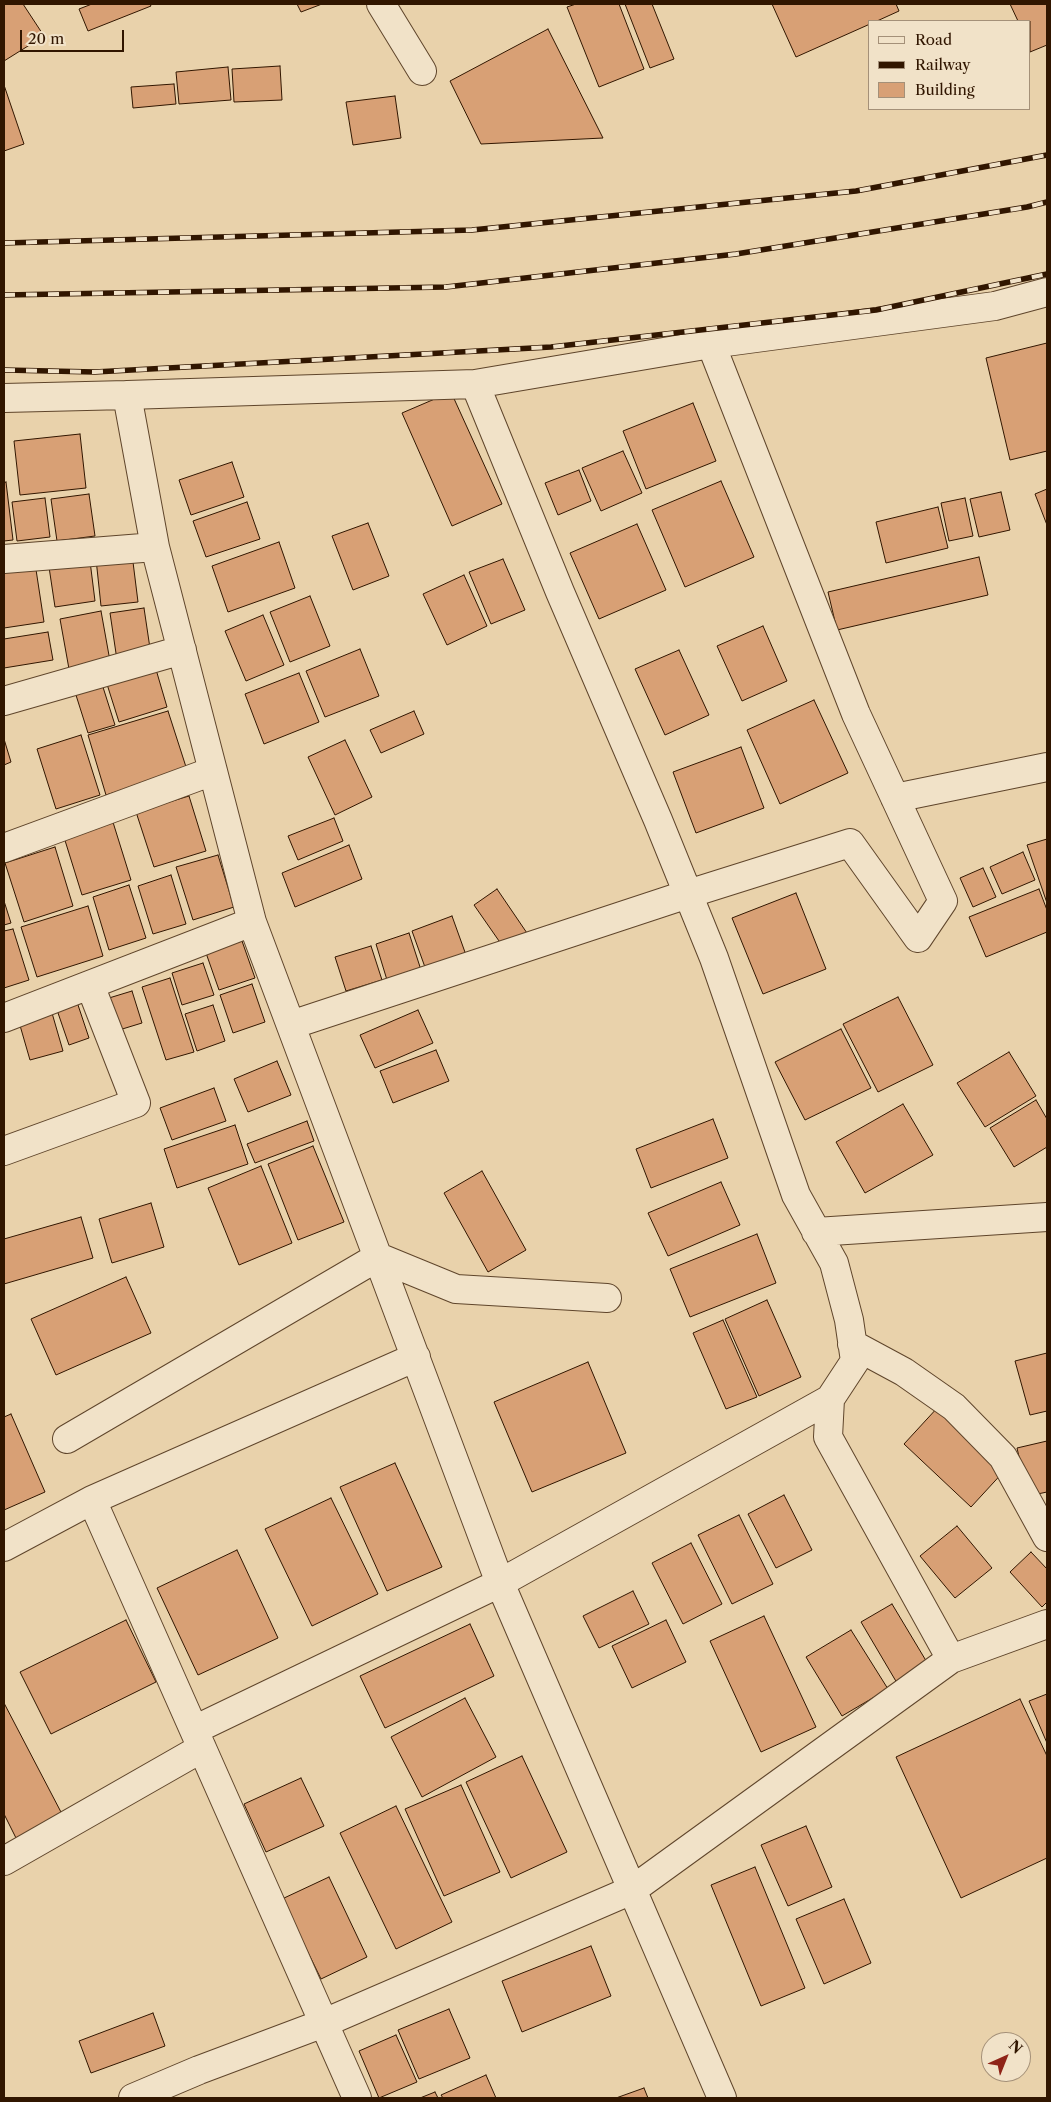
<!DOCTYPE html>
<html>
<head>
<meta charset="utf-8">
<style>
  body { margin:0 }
  #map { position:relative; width:1051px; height:2102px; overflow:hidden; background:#e9d2ab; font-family:"Libre Caslon Text",serif }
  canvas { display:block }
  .frame { position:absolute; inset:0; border:5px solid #311600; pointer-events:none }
  .legend { position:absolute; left:868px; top:20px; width:162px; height:90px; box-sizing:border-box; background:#f1e2c8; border:1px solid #a49078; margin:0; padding:6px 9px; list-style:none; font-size:15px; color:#311600 }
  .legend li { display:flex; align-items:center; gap:10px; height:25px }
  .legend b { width:25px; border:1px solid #a49078 }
  .north { position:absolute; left:981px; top:2032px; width:50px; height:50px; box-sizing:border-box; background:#f1e2c8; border:1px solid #a49078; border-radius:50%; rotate:44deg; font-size:14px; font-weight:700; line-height:20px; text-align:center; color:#311600 }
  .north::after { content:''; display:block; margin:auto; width:18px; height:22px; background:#8f2418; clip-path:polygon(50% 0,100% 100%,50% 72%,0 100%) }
  .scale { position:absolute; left:20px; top:30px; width:104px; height:22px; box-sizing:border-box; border:2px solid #311600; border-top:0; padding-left:6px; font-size:15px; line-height:18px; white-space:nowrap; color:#311600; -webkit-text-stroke:4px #f1e2c8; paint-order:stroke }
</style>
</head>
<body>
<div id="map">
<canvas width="1051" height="2102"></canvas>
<div class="frame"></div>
<ul class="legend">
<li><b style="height:6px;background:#f1e2c8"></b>Road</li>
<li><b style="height:6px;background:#311600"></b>Railway</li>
<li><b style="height:14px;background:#d8a075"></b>Building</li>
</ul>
<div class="north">N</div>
<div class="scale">20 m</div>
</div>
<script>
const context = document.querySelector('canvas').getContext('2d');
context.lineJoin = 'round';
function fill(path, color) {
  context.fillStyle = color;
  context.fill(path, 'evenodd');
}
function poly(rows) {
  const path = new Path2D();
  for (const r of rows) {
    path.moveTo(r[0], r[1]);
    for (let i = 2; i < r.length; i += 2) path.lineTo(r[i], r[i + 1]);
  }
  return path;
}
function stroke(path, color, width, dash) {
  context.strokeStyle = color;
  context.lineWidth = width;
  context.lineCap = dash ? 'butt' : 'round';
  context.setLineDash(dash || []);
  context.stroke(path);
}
const building = poly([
  [4,4,23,4,44,36,4,61,4,4],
  [92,4,150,4,151,6,88,31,79,9,92,4],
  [297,4,322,4,301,12,297,4],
  [576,4,619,4,644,69,599,87,567,7,576,4],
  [625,4,652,4,674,59,650,68,625,4],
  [772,4,896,4,899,11,877,21,870,21,870,24,796,57,772,4],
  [1010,4,1047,4,1047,45,1030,52,1030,21,1018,21,1010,4],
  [548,29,603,138,481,144,450,81,548,29],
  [280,66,282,100,234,102,232,69,280,66],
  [228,67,231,100,179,104,176,72,228,67],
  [174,84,176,104,133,108,131,87,174,84],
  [4,85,24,144,4,151,4,85],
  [395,96,401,138,353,145,346,102,395,96],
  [1047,343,1047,451,1010,460,986,358,1047,343],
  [451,392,502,504,452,526,402,413,451,392],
  [693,403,716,461,646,489,623,431,693,403],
  [80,434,86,488,20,495,14,441,80,434],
  [623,451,642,493,601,511,582,468,623,451],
  [232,462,244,497,191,515,179,480,232,462],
  [579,470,591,501,558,515,545,483,579,470],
  [721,481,754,557,685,587,652,510,721,481],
  [6,482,13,540,4,541,4,483,6,482],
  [1047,489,1047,525,1035,494,1047,489],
  [1001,492,1010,530,979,537,970,499,1001,492],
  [89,494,95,536,57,541,51,499,89,494],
  [45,498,50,537,17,541,12,502,45,498],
  [965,498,973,536,949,541,941,503,965,498],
  [247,502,260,539,206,557,193,521,247,502],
  [938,507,948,548,886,563,876,522,938,507],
  [368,523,389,576,353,590,332,536,368,523],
  [637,524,666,590,599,619,570,553,637,524],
  [279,542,295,588,228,612,212,566,279,542],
  [132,554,138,602,101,606,96,559,132,554],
  [979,557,988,595,837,630,828,592,979,557],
  [503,559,525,610,491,624,469,572,503,559],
  [90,561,95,601,55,607,49,567,90,561],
  [35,563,44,622,4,628,4,567,35,563],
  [464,575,487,626,447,645,423,594,464,575],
  [310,596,330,646,290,662,270,612,310,596],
  [144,608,151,655,117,660,110,613,144,608],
  [101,611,110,661,69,669,60,619,101,611],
  [263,615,284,665,246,681,225,631,263,615],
  [763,626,787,681,742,701,717,646,763,626],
  [48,632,53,660,4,668,4,639,48,632],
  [360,649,379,696,325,717,306,671,360,649],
  [679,650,709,715,665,735,635,669,679,650],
  [155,666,167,707,119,722,106,681,155,666],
  [299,673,319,722,264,744,245,694,299,673],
  [102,684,115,725,88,733,75,692,102,684],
  [814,700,848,773,780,804,747,730,814,700],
  [168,711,187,770,106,795,88,735,168,711],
  [414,711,424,734,381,753,370,730,414,711],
  [81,735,100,795,56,809,37,749,81,735],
  [4,739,11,762,4,765,4,739],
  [345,740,372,797,335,815,308,757,345,740],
  [741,747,764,808,696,833,673,772,741,747],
  [189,796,206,851,154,867,136,812,189,796],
  [334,818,343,841,298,860,288,836,334,818],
  [112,819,131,880,82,895,63,834,112,819],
  [1047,839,1047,903,1027,845,1047,839],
  [349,845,362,879,295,907,282,873,349,845],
  [55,847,73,906,24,922,5,863,55,847],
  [1023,852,1035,880,1002,894,990,867,1023,852],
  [218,855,234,907,193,920,176,867,218,855],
  [983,868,996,897,973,907,960,878,983,868],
  [171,875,186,924,153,934,138,886,171,875],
  [129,885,146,938,109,950,93,897,129,885],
  [497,889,529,936,506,951,474,905,497,889],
  [1039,889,1047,910,1047,932,986,957,969,917,1039,889],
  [796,893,826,969,763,994,732,918,796,893],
  [4,901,11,923,4,925,4,901],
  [88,906,103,956,37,977,21,927,88,906],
  [452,916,466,955,426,970,412,931,452,916],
  [13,929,29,980,4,988,4,931,13,929],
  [409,933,421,970,387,980,376,944,409,933],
  [242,941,255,978,219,990,206,953,242,941],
  [371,946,382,980,346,991,335,957,371,946],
  [203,963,214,995,182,1005,172,973,203,963],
  [170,978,194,1052,166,1060,142,987,170,978],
  [252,984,265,1022,233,1033,220,995,252,984],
  [132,991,142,1023,119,1030,109,998,132,991],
  [898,997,933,1065,878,1092,843,1024,898,997],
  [77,1002,89,1038,69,1045,57,1010,77,1002],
  [213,1005,225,1041,197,1051,185,1014,213,1005],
  [418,1010,433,1043,375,1068,360,1035,418,1010],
  [52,1013,63,1051,30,1060,19,1022,52,1013],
  [841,1029,871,1088,805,1120,775,1062,841,1029],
  [436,1050,449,1081,393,1103,380,1071,436,1050],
  [1009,1052,1036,1096,985,1127,957,1083,1009,1052],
  [277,1061,291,1095,248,1112,234,1079,277,1061],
  [214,1088,226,1121,172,1140,160,1108,214,1088],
  [1036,1100,1047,1119,1047,1147,1014,1167,990,1128,1036,1100],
  [903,1104,933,1155,865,1193,836,1142,903,1104],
  [713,1119,728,1158,651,1188,636,1149,713,1119],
  [307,1121,314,1141,255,1163,247,1144,307,1121],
  [235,1125,248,1164,177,1188,164,1149,235,1125],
  [313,1146,344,1222,298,1240,268,1164,313,1146],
  [261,1166,292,1243,239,1265,208,1188,261,1166],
  [482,1171,526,1250,488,1272,444,1193,482,1171],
  [721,1182,740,1225,668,1256,648,1213,721,1182],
  [151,1203,164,1247,112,1263,99,1219,151,1203],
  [81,1217,93,1258,4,1284,4,1239,81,1217],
  [757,1234,776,1283,690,1317,670,1269,757,1234],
  [126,1277,151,1333,56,1375,31,1319,126,1277],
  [767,1300,801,1377,759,1396,725,1319,767,1300],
  [723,1320,757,1397,726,1409,693,1333,723,1320],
  [1047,1353,1047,1411,1030,1415,1015,1361,1047,1353],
  [588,1362,626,1453,532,1492,494,1402,588,1362],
  [939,1406,1006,1469,971,1507,904,1444,939,1406],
  [11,1414,45,1492,4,1510,4,1417,11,1414],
  [1047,1441,1047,1492,1028,1496,1017,1448,1047,1441],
  [395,1463,442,1567,387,1591,340,1487,395,1463],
  [784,1495,812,1550,776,1568,748,1514,784,1495],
  [331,1498,378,1594,312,1626,265,1529,331,1498],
  [739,1515,773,1584,732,1604,698,1535,739,1515],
  [957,1526,992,1568,955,1598,920,1556,957,1526],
  [691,1543,722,1604,683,1624,652,1563,691,1543],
  [237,1550,278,1638,198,1675,157,1588,237,1550],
  [1031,1552,1047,1569,1047,1602,1042,1607,1010,1572,1031,1552],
  [633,1591,649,1624,599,1648,583,1616,633,1591],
  [892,1604,928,1664,897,1683,861,1622,892,1604],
  [764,1616,816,1727,761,1752,710,1641,764,1616],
  [126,1620,156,1682,51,1734,20,1672,126,1620],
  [666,1620,686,1662,632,1688,612,1646,666,1620],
  [470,1624,494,1676,385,1728,360,1676,470,1624],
  [851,1630,888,1689,842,1716,806,1657,851,1630],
  [1047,1694,1047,1743,1029,1701,1047,1694],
  [465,1698,496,1757,422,1797,391,1737,465,1698],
  [1020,1699,1047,1756,1047,1858,961,1898,896,1757,1020,1699],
  [4,1703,62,1814,16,1838,4,1814,4,1703],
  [522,1756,567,1852,511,1878,466,1782,522,1756],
  [301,1778,324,1826,266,1852,244,1804,301,1778],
  [461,1785,500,1872,444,1896,405,1809,461,1785],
  [396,1806,452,1922,396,1949,340,1833,396,1806],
  [806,1826,832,1887,788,1906,761,1845,806,1826],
  [755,1867,805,1988,761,2006,711,1885,755,1867],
  [329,1877,367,1957,321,1979,282,1899,329,1877],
  [844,1899,871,1963,824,1984,796,1919,844,1899],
  [591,1946,611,1996,522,2032,502,1981,591,1946],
  [449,2009,470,2058,419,2079,398,2030,449,2009],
  [153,2013,165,2046,91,2073,79,2041,153,2013],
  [396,2035,417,2082,379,2098,359,2051,396,2035],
  [486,2075,496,2098,443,2098,441,2095,486,2075],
  [644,2088,648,2098,616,2098,644,2088],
  [435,2092,438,2098,420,2098,435,2092]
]);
const minor = poly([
  [381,4,422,71],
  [711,344,995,306,1047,292],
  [127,395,475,384],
  [4,398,127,395,155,547,252,922,500,1583,722,2098],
  [4,559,155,547],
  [4,701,182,650],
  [895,798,1047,767],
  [4,848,213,771],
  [4,1018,252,922],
  [291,1025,688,894,850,843,918,938,943,901,856,714,711,344,475,384,560,592,658,820,688,894,714,958,796,1195,834,1263,849,1320,855,1361,830,1399],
  [4,1151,136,1103,90,985],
  [816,1232,1047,1217],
  [852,1344,904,1372,954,1407,1003,1457,1047,1537],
  [67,1439,378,1257,456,1289,607,1298],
  [92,1500,357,2098],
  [4,1547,92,1500,416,1357],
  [951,1659,1047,1624],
  [4,1861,202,1748],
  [133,2098,199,2070,324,2023,632,1890,951,1659,828,1437,830,1399,500,1583,194,1730]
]);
const rail = poly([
  [4,243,472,230,856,191,1047,155],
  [4,295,446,287,736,254,1027,207,1047,202],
  [4,370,95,372,551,347,876,310,1047,274]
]);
fill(building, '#d8a075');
stroke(building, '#311600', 1);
stroke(minor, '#5f452b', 30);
stroke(minor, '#f1e2c8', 28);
stroke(rail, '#311600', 5.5);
stroke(rail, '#f1e2c8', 4, [11]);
</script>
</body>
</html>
